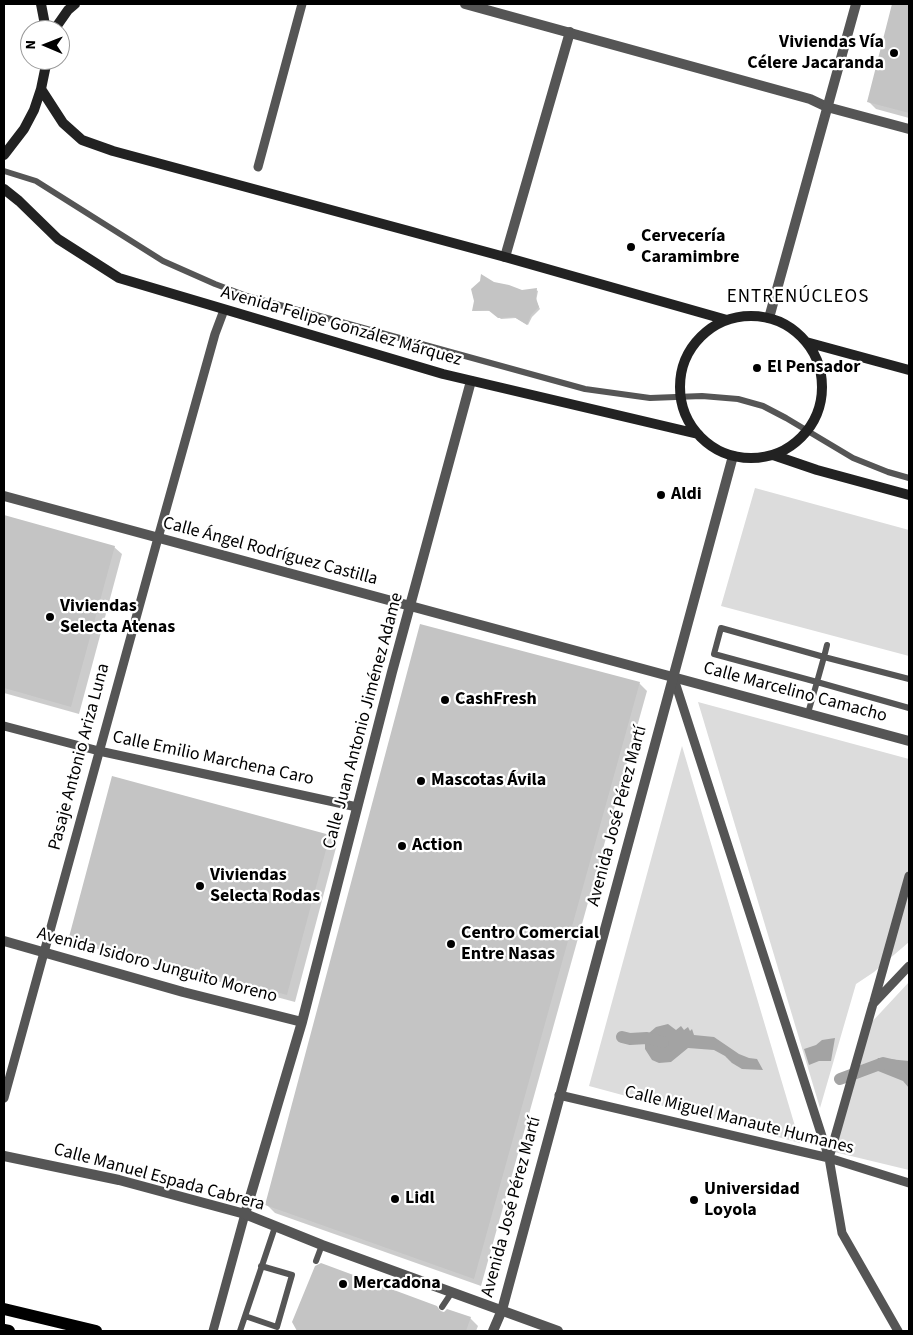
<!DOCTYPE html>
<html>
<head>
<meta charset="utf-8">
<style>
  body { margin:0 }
  #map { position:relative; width:913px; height:1335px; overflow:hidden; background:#fff; font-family:"Source Sans 3",sans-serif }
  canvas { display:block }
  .frame { position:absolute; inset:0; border:5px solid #000; pointer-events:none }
  .north { position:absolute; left:20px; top:20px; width:50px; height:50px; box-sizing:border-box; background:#fff; border:1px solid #999; border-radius:50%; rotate:271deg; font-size:14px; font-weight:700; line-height:20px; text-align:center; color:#000 }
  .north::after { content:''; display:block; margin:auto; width:18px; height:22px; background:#000; clip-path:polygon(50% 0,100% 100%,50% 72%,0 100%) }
</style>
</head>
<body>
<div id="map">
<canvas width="913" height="1335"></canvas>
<div class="frame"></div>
<div class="north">N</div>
</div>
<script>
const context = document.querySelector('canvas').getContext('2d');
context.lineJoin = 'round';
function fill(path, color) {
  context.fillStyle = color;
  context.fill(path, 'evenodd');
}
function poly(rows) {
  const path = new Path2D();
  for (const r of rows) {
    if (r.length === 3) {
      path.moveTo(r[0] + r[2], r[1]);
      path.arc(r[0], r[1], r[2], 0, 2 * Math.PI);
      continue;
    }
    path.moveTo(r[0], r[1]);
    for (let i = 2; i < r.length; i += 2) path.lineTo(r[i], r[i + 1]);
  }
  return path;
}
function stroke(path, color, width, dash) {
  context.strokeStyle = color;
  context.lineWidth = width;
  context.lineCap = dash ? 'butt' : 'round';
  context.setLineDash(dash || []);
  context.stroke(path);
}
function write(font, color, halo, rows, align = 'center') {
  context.font = font + ' "Source Sans 3",sans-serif';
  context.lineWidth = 4.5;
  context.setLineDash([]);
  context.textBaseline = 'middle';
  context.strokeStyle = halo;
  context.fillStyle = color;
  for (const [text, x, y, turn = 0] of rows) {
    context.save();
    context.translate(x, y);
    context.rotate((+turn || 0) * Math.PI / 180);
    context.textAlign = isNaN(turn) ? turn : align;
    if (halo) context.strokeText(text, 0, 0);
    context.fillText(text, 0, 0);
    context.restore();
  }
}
const green = poly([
  [755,488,909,530,909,656,721,606],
  [698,702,909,759,909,942,874,972,856,984,820,1108],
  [682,746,800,1143,589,1086],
  [909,982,909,1170,826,1150,869,1025]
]);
const water = poly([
  [668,1024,676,1030,681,1026,684,1030,688,1027,690,1031,692,1029,694,1035,714,1037,739,1054,749,1058,757,1059,763,1070,742,1069,732,1063,725,1056,714,1050,688,1048,671,1062,659,1063,652,1060,645,1049,645,1041,649,1033,656,1027],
  [835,1038,831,1061,819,1061,809,1065,804,1049,816,1045,822,1040],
  [878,1058,909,1061,909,1088,903,1081,873,1069]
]);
const shadow = poly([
  [893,4,909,4,909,118,876,109,868,101],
  [493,284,522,291,536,290,538,291,536,301,540,309,532,317,528,325,516,318,501,319,491,311,473,311],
  [4,516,114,547,122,554,79,714,4,693],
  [639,683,647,691,481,1286,275,1213,267,1205],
  [329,836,337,844,295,1002,79,944,71,937],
  [437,1307,443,1313,470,1318,478,1326,476,1331,299,1331,293,1322]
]);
const canal = poly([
  [622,1037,630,1039,647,1038,663,1042],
  [840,1079,883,1063,909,1069]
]);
const building = poly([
  [892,4,909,4,909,113,867,102],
  [481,274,494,282,509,285,522,290,537,288,536,298,539,307,531,315,527,325,514,317,498,318,488,310,472,311,474,301,471,289,480,281],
  [4,515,115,546,71,707,4,688],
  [420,624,640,682,474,1279,265,1205],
  [112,776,330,835,287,995,69,937],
  [321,1263,437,1306,440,1311,444,1312,447,1309,471,1317,466,1331,297,1331,292,1322,315,1266]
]);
const service = poly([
  [4,171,36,181,163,261,215,284,247,296,585,389,650,398,702,396,738,399,763,406,786,418,853,458,888,472,909,478],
  [827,645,824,657,909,679],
  [808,713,817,682,824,657,721,628,714,654,817,682,909,708],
  [316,1261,322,1245],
  [442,1307,452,1292],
  [245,1316,277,1327,292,1275,261,1266],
  [240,1331,275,1227]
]);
const pedestrian = poly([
  [258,167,302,4],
  [673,676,829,1158],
  [4,726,99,751,357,807],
  [874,1001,909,876],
  [559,1095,829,1158,909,1183],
  [4,1098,158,538,215,334,224,310],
  [213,1331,245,1214],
  [898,1331,842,1233,829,1158,873,1004,909,966]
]);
const minor = poly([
  [465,4,810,99,827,107,909,129],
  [505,257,570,32],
  [4,496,909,741],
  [4,941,183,992,302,1022],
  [4,1156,119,1180,245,1214,322,1245,558,1331],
  [245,1214,302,1022,392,672,471,381]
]);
const tertiary = poly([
  [769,318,856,4],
  [493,1331,502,1310,733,456]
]);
const secondary = poly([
  [41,4,46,30],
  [54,30,68,10,75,4],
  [41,89,63,123,82,140,113,151,505,257,727,320],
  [4,155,24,129,34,110,41,89,47,60],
  [4,189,19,201,58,239,119,278,443,374,698,434],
  [751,387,71],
  [806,342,909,370],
  [773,455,817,470,909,495]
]);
const primary = poly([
  [4,1309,96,1331],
  [4,1330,9,1331]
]);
const markers = [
  [894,53,5,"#000"],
  [631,247,5,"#000"],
  [757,368,5,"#000"],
  [661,495,5,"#000"],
  [50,617,5,"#000"],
  [445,700,5,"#000"],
  [421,781,5,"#000"],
  [402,846,5,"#000"],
  [200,886,5,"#000"],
  [451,944,5,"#000"],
  [395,1199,5,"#000"],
  [694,1200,5,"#000"],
  [343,1284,5,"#000"]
];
const poiNames = [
  ["Viviendas Vía",884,43,"right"],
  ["Célere Jacaranda",884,64,"right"],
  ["Cervecería",641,237],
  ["Caramimbre",641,258],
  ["El Pensador",767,368],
  ["Aldi",671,495],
  ["Viviendas",60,607],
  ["Selecta Atenas",60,628],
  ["CashFresh",455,700],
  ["Mascotas Ávila",431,781],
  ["Action",412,846],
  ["Viviendas",210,876],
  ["Selecta Rodas",210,897],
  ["Centro Comercial",461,934],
  ["Entre Nasas",461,955],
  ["Universidad",704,1190],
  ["Loyola",704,1211],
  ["Lidl",405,1199],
  ["Mercadona",353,1284]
];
const streetNames = [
  ["Avenida Felipe González Márquez",341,327,16],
  ["Calle Ángel Rodríguez Castilla",270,552,15],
  ["Calle Marcelino Camacho",795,693,15],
  ["Calle Juan Antonio Jiménez Adame",364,721,-75],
  ["Pasaje Antonio Ariza Luna",80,757,-75],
  ["Calle Emilio Marchena Caro",213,759,12],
  ["Avenida José Pérez Martí",618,816,-75],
  ["Avenida Isidoro Junguito Moreno",157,966,15],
  ["Calle Miguel Manaute Humanes",739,1121,14],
  ["Calle Manuel Espada Cabrera",159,1178,15],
  ["Avenida José Pérez Martí",512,1207,-75]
];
const neighbourhoodNames = [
  ["ENTRENÚCLEOS",798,298]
];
fill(green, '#dcdcdc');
fill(water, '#a3a3a3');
fill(shadow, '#0003');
stroke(canal, '#a3a3a3', 12);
fill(building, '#c4c4c4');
stroke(service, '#555', 6);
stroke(pedestrian, '#555', 9);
stroke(minor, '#555', 10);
stroke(tertiary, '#555', 10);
stroke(secondary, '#222', 10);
stroke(primary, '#000', 12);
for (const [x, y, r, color] of markers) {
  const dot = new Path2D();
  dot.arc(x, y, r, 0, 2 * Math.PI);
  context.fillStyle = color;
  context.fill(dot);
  stroke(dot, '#fff', 2);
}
write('bold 18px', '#000', '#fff', poiNames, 'left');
write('18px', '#000', '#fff', streetNames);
context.letterSpacing = '1px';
write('19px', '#000', '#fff', neighbourhoodNames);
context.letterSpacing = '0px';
</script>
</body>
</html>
